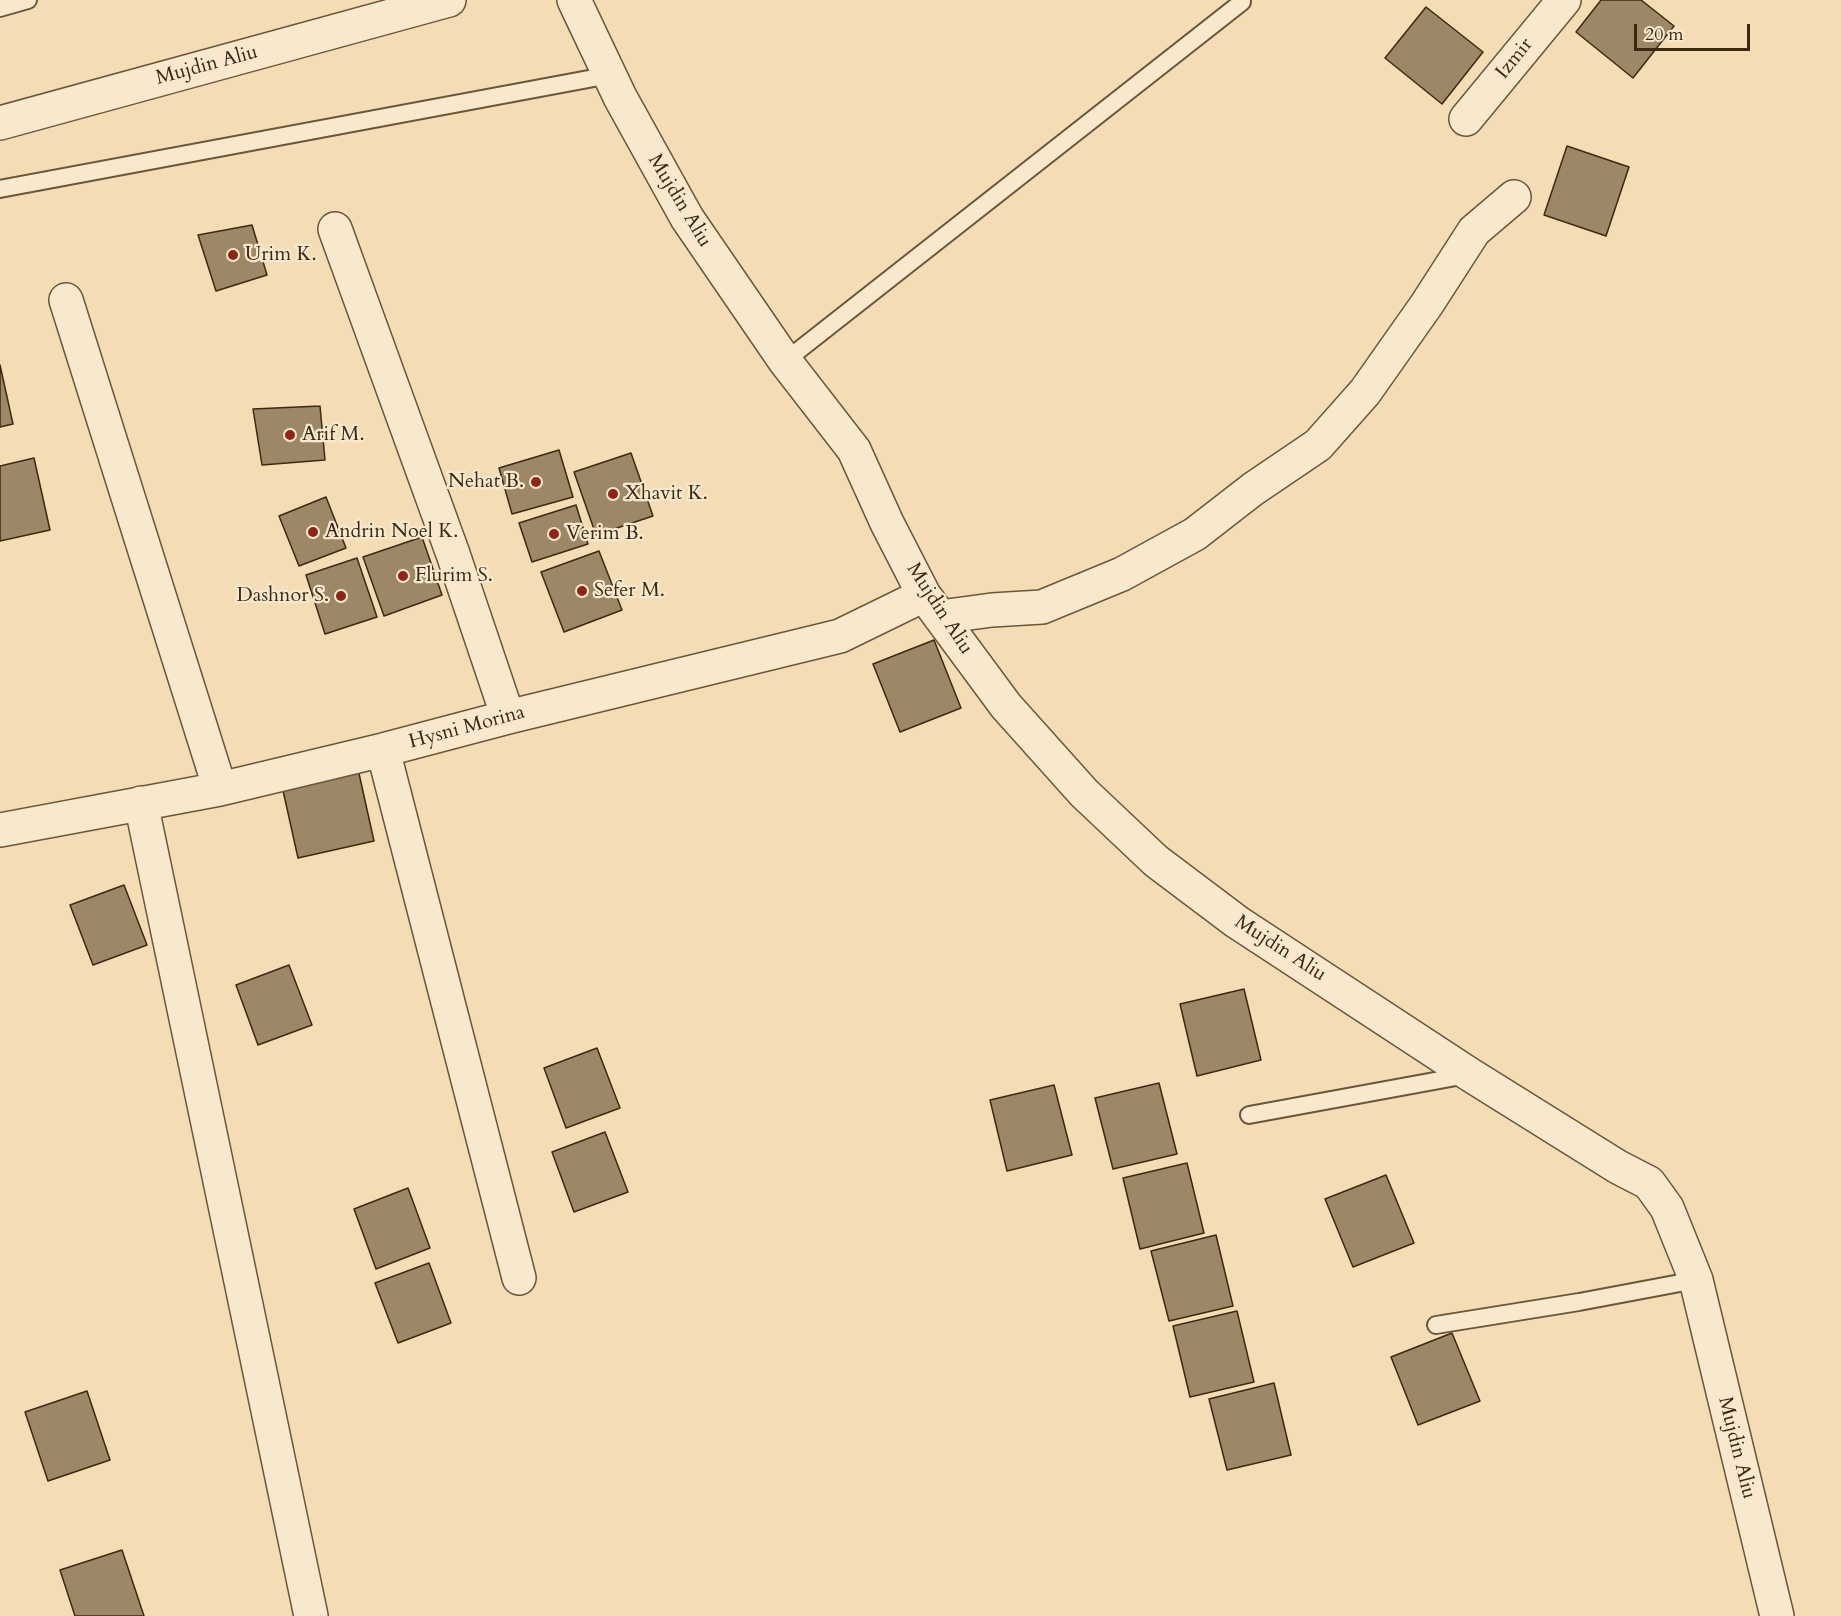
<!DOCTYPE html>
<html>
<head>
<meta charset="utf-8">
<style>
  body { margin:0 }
  #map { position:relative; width:1841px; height:1616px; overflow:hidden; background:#f4ddb4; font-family:Cardo,serif }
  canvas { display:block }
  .scale { position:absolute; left:1634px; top:24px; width:116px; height:27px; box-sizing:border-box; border:3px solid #3c2913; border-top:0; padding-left:8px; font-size:18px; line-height:21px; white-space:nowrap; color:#3c2913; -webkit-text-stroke:4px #f8e9ce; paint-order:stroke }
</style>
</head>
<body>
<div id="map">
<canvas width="1841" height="1616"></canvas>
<div class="scale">20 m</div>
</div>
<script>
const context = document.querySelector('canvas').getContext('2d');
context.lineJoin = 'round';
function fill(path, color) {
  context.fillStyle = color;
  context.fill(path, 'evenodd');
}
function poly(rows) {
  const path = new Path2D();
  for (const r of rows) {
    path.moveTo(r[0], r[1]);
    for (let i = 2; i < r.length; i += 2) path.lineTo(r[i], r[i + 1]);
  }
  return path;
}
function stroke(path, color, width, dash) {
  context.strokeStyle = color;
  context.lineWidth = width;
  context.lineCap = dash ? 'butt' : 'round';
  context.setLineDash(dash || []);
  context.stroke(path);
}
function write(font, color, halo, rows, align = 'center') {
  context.font = font + ' Cardo,serif';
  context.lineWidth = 4.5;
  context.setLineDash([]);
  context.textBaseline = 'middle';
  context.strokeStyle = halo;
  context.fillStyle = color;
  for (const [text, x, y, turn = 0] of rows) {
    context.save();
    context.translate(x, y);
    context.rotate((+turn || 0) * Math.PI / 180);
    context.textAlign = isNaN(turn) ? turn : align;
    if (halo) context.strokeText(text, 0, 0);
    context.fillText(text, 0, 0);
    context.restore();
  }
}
const building = poly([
  [1601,0,1641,0,1674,26,1633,78,1576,32,1601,0],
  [1426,7,1483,52,1442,104,1385,58,1426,7],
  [1567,146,1629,167,1606,236,1544,215,1567,146],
  [252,225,267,275,216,291,198,235,252,225],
  [0,365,13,424,0,427,0,365],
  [320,406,325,460,262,465,253,409,320,406],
  [559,450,573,497,512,514,499,468,559,450],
  [631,453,653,516,596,535,574,472,631,453],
  [34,458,50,530,0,541,0,466,34,458],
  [326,497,346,548,299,566,279,516,326,497],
  [576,505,588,544,532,562,519,523,576,505],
  [422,537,442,595,384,616,363,557,422,537],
  [599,551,622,610,564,632,541,572,599,551],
  [357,558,377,617,325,634,306,575,357,558],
  [934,640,961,708,900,732,873,664,934,640],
  [358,769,374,841,298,858,282,786,358,769],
  [124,885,147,945,93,965,70,905,124,885],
  [289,965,312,1025,258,1045,236,985,289,965],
  [1244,989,1261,1060,1197,1076,1180,1004,1244,989],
  [597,1048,620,1108,566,1128,544,1068,597,1048],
  [1159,1083,1177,1154,1113,1169,1095,1098,1159,1083],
  [1054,1085,1072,1155,1007,1171,990,1100,1054,1085],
  [605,1132,628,1192,574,1212,552,1152,605,1132],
  [1187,1163,1204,1233,1140,1249,1123,1178,1187,1163],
  [1386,1175,1414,1243,1353,1267,1325,1199,1386,1175],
  [408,1188,430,1248,376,1269,354,1209,408,1188],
  [1216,1235,1233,1306,1169,1321,1151,1251,1216,1235],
  [429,1263,451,1323,398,1343,375,1283,429,1263],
  [1237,1311,1254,1382,1190,1397,1173,1326,1237,1311],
  [1452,1333,1480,1401,1418,1425,1391,1357,1452,1333],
  [1274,1383,1291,1455,1227,1470,1209,1399,1274,1383],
  [87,1391,110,1460,48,1481,25,1412,87,1391],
  [122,1550,144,1616,75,1616,60,1570,122,1550]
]);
const lane = poly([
  [0,8,28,0],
  [0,189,610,75],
  [785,361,1242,2],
  [1249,1115,1467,1075],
  [1436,1325,1579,1302,1696,1280]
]);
const street = poly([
  [574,0,620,97,687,218,785,361,854,450,887,523,924,595,1006,706,1084,793,1156,861,1237,922,1469,1074,1618,1167,1649,1183,1667,1208,1696,1280,1777,1616],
  [1466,119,1564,0],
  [0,123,449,0],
  [335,229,453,554,508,717],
  [66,300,220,789],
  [940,617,992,610,1042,607,1122,574,1195,534,1253,489,1318,445,1365,392,1427,304,1474,231,1514,197],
  [383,750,519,1278],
  [141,803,311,1616],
  [0,830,220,789,383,750,508,717,840,636,924,595]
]);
const markers = [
  [233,255,6,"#8f2418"],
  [290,435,6,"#8f2418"],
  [536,482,6,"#8f2418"],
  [613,494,6,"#8f2418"],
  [313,532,6,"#8f2418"],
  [554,534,6,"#8f2418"],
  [403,576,6,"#8f2418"],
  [582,591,6,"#8f2418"],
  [341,596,6,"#8f2418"]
];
const streetNames = [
  ["Izmir",1515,59,-51],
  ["Mujdin Aliu",207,66,-15],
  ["Mujdin Aliu",679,201,59],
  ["Mujdin Aliu",939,609,57],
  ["Hysni Morina",467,728,-15],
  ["Mujdin Aliu",1280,949,33],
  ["Mujdin Aliu",1736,1448,76]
];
const poiNames = [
  ["Urim K.",245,255],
  ["Arif M.",302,435],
  ["Nehat B.",524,482,"right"],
  ["Xhavit K.",625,494],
  ["Andrin Noel K.",325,532],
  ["Verim B.",566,534],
  ["Flurim S.",415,576],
  ["Sefer M.",594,591],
  ["Dashnor S.",329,596,"right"]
];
fill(building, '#9c8767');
stroke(building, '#3c2913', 1.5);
stroke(lane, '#6a563b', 20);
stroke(street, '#6a563b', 36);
stroke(lane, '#f8e9ce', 16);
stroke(street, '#f8e9ce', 33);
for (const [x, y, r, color] of markers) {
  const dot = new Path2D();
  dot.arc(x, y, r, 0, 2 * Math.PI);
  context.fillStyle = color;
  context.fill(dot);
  stroke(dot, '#f8e9ce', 2);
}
write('20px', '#3c2913', '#f8e9ce', streetNames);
write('20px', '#3c2913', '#f8e9ce', poiNames, 'left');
</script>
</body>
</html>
